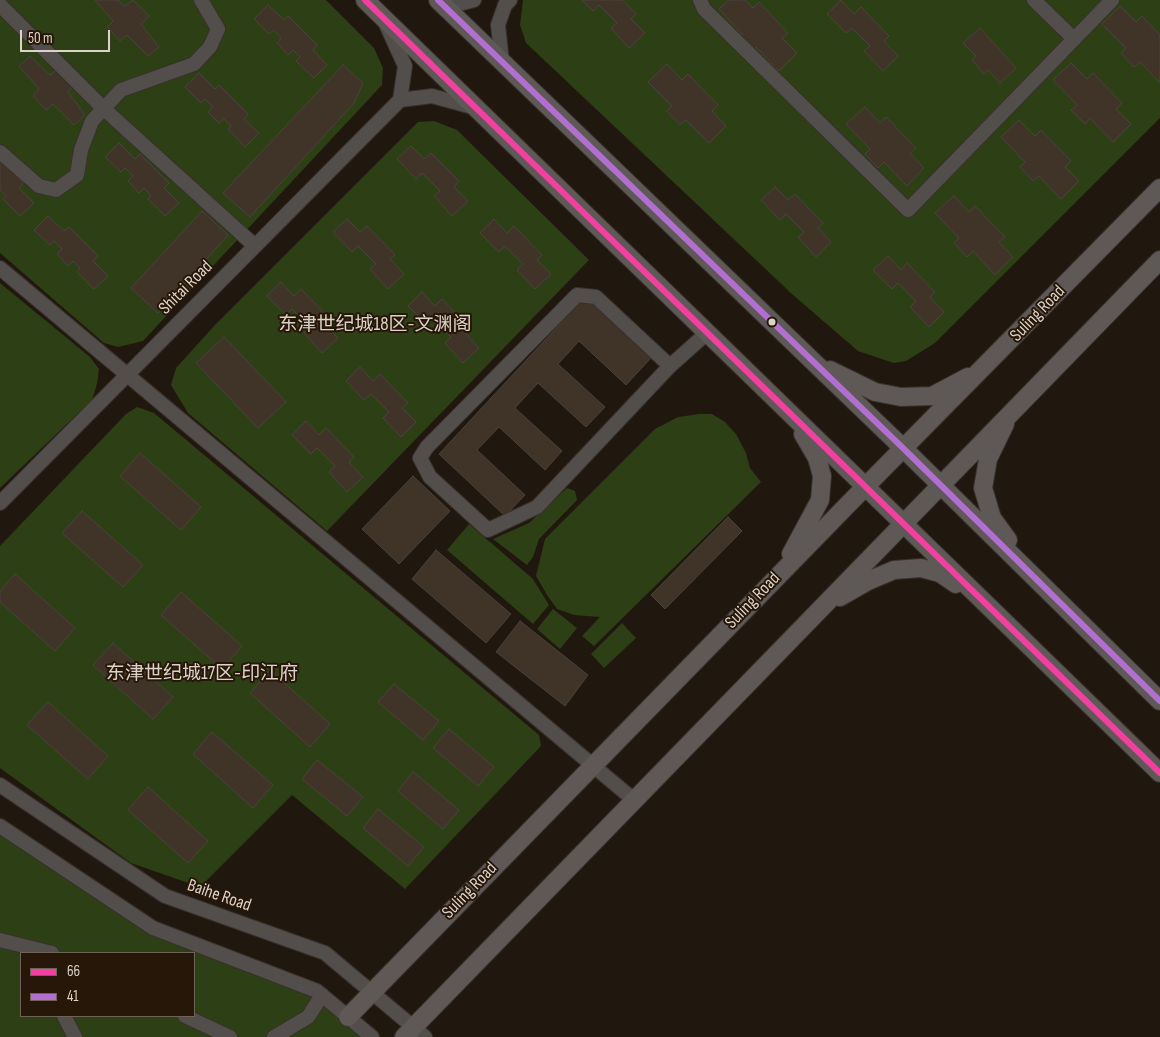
<!DOCTYPE html>
<html>
<head>
<meta charset="utf-8">
<style>
  body { margin:0 }
  #map { position:relative; width:1160px; height:1037px; overflow:hidden; background:#20170f; font-family:"Sofia Sans Condensed",sans-serif }
  canvas { display:block }
  .legend { position:absolute; left:20px; top:952px; width:175px; height:65px; box-sizing:border-box; background:#261709; border:1px solid #6f6256; margin:0; padding:6px 9px; list-style:none; font-size:15px; color:#ddd2c9 }
  .legend li { display:flex; align-items:center; gap:10px; height:25px }
  .legend b { width:25px; border:1px solid #6f6256 }
  .scale { position:absolute; left:20px; top:30px; width:90px; height:22px; box-sizing:border-box; border:2px solid #ddd2c9; border-top:0; padding-left:6px; font-size:15px; line-height:18px; white-space:nowrap; color:#ddd2c9; -webkit-text-stroke:4px #261709; paint-order:stroke }
</style>
</head>
<body>
<div id="map">
<canvas width="1160" height="1037"></canvas>
<ul class="legend">
<li><b style="height:6px;background:#f240a1"></b>66</li>
<li><b style="height:6px;background:#b36fd0"></b>41</li>
</ul>
<div class="scale">50 m</div>
</div>
<script>
const context = document.querySelector('canvas').getContext('2d');
context.lineJoin = 'round';
function fill(path, color) {
  context.fillStyle = color;
  context.fill(path, 'evenodd');
}
function poly(rows) {
  const path = new Path2D();
  for (const r of rows) {
    path.moveTo(r[0], r[1]);
    for (let i = 2; i < r.length; i += 2) path.lineTo(r[i], r[i + 1]);
  }
  return path;
}
function stroke(path, color, width, dash) {
  context.strokeStyle = color;
  context.lineWidth = width;
  context.lineCap = dash ? 'butt' : 'round';
  context.setLineDash(dash || []);
  context.stroke(path);
}
function write(font, color, halo, rows, align = 'center') {
  context.font = font + ' "Sofia Sans Condensed","Noto Sans SC",sans-serif';
  context.lineWidth = 4;
  context.setLineDash([]);
  context.textBaseline = 'middle';
  context.strokeStyle = halo;
  context.fillStyle = color;
  for (const [text, x, y, turn = 0] of rows) {
    context.save();
    context.translate(x, y);
    context.rotate((+turn || 0) * Math.PI / 180);
    context.textAlign = isNaN(turn) ? turn : align;
    if (halo) context.strokeText(text, 0, 0);
    context.fillText(text, 0, 0);
    context.restore();
  }
}
const green = poly([
  [0,0,326,0,374,48,383,68,382,85,143,341,118,347,104,343,0,253],
  [523,0,1160,0,1160,118,935,343,906,361,894,363,858,351,793,295,526,43,520,25],
  [434,121,457,130,589,260,327,531,188,413,171,385,176,368,214,326,418,122],
  [0,283,90,357,99,369,97,384,92,400,0,488],
  [137,407,154,413,539,735,541,746,405,889,292,795,200,887,131,863,0,768,0,546,126,414],
  [699,414,712,414,725,422,736,434,746,453,750,468,761,482,594,646,582,636,600,617,574,615,557,609,547,595,536,576,545,539,655,429,678,417],
  [567,488,575,491,577,500,539,539,533,557,527,565,493,539,529,523],
  [469,524,533,579,549,605,533,624,447,550],
  [553,609,577,628,560,649,537,629],
  [622,623,636,638,604,668,591,654],
  [0,826,153,928,317,991,372,1037,0,1037],
  [21,953,194,953,194,1016,21,1016]
]);
const building = poly([
  [95,0,118,0,124,6,133,0,149,16,141,24,159,47,148,56,127,35,120,41,107,27,113,21,95,0],
  [582,0,623,0,636,14,631,19,645,33,629,48,611,28,617,23,599,5,593,11,582,0],
  [729,0,745,0,753,8,759,2,788,33,782,38,797,53,779,71,756,47,751,53,737,39,742,34,719,9,729,0],
  [841,0,854,14,861,7,889,36,884,41,898,56,883,71,864,51,870,46,852,28,846,33,827,14,841,0],
  [268,5,284,20,288,16,317,45,313,50,327,65,314,78,296,61,300,57,293,50,288,55,277,43,281,38,274,30,269,34,254,19,268,5],
  [1120,6,1136,22,1142,16,1160,35,1160,83,1140,62,1134,67,1121,53,1126,48,1102,24,1120,6],
  [980,28,1016,68,1000,83,988,70,984,74,972,60,976,56,963,43,980,28],
  [30,56,50,75,59,68,75,84,68,92,85,115,74,125,53,104,46,110,33,96,39,89,19,66,30,56],
  [1071,63,1087,79,1093,73,1122,103,1116,109,1131,124,1113,142,1090,118,1085,124,1071,110,1077,105,1053,80,1071,63],
  [667,64,682,80,688,74,718,105,712,111,726,126,709,143,686,120,680,125,667,111,672,106,648,82,667,64],
  [343,65,363,83,354,103,250,217,223,193,343,65],
  [199,73,215,89,219,85,248,114,244,119,259,133,245,147,228,129,231,126,224,119,219,123,208,112,213,107,205,99,201,103,185,87,199,73],
  [865,107,880,123,886,117,916,148,910,153,924,168,907,186,884,162,878,168,865,154,870,149,846,124,865,107],
  [1019,120,1035,136,1041,130,1071,161,1065,167,1079,181,1061,199,1039,176,1033,181,1020,167,1025,162,1001,137,1019,120],
  [119,143,135,159,140,154,169,183,164,188,179,203,165,216,148,199,151,195,144,188,139,193,128,181,133,176,125,168,121,172,105,157,119,143],
  [411,146,424,159,431,153,459,181,454,187,468,201,452,216,434,196,440,191,422,173,416,179,397,159,411,146],
  [0,160,23,183,19,188,34,203,20,216,3,199,6,195,0,190,0,160],
  [775,187,788,200,795,194,823,223,818,228,831,242,816,257,798,237,804,232,786,214,780,220,761,200,775,187],
  [954,196,969,212,975,206,1005,237,999,242,1013,257,995,275,973,251,967,257,954,243,959,238,935,213,954,196],
  [202,211,228,235,158,313,131,288,202,211],
  [48,216,64,231,69,227,98,256,93,261,108,276,94,289,77,272,80,268,73,261,68,266,57,254,62,249,54,241,50,245,34,230,48,216],
  [347,219,360,232,367,226,395,255,390,259,404,274,388,289,370,269,376,264,358,246,352,252,333,232,347,219],
  [494,219,507,233,514,226,542,255,537,260,551,274,535,289,517,270,523,264,505,246,499,252,480,233,494,219],
  [888,256,901,270,907,263,935,292,930,297,944,312,929,327,910,307,916,301,898,283,892,289,873,270,888,256],
  [281,282,294,296,301,289,329,318,324,323,338,338,322,353,304,333,310,327,292,309,286,315,267,296,281,282],
  [422,292,435,306,442,299,470,328,465,333,479,348,463,363,445,343,451,337,433,319,427,325,408,306,422,292],
  [585,297,651,358,626,385,579,341,558,364,605,407,586,427,538,383,515,408,562,451,545,470,499,427,477,450,525,495,505,516,439,454,585,297],
  [224,337,286,402,258,428,196,363,224,337],
  [360,367,373,381,380,374,408,403,402,408,416,422,401,437,383,418,389,412,371,394,364,400,346,381,360,367],
  [306,421,319,435,326,428,354,457,349,462,363,477,347,492,329,472,335,466,317,448,311,454,292,435,306,421],
  [140,453,201,507,181,530,120,476,140,453],
  [413,476,450,511,399,564,362,529,413,476],
  [82,511,143,565,123,587,62,533,82,511],
  [728,517,742,531,665,609,651,595,728,517],
  [436,550,511,614,486,643,412,579,436,550],
  [15,574,75,628,55,651,0,602,0,591,15,574],
  [181,592,242,646,222,669,161,615,181,592],
  [520,621,588,675,565,706,496,652,520,621],
  [113,643,173,697,153,719,93,665,113,643],
  [270,670,330,724,310,747,250,693,270,670],
  [394,684,439,721,423,740,378,702,394,684],
  [48,702,108,756,88,779,27,725,48,702],
  [449,729,494,767,478,786,433,748,449,729],
  [212,732,273,785,253,808,193,754,212,732],
  [317,760,363,797,347,816,302,779,317,760],
  [413,772,459,810,443,829,398,791,413,772],
  [148,787,208,841,188,863,128,810,148,787],
  [378,809,424,847,408,866,363,828,378,809]
]);
const minor = poly([
  [444,0,459,4,474,0],
  [700,0,704,9,908,210,1112,0],
  [1034,0,1074,39],
  [0,5,103,108,255,246],
  [385,22,405,66,400,100,432,96,476,108],
  [502,62,498,25,505,5,510,0],
  [0,152,39,186,56,190,77,175,81,150,92,121,121,90,194,64,210,47,218,29,201,0],
  [0,268,634,800],
  [670,366,596,297,577,295,427,447,420,458,430,477,488,530,537,507,670,366,707,333],
  [0,503,400,100],
  [0,785,165,896,325,953,425,1037],
  [0,826,153,928,317,991,372,1037],
  [0,940,52,953],
  [64,1016,75,1037],
  [185,1016,230,1037],
  [274,1037,308,1017,322,995]
]);
const major = poly([
  [365,0,1160,773],
  [438,0,904,449,1160,701],
  [830,370,875,392,901,397,932,396,968,377],
  [1005,424,988,459,983,488,992,518,1008,540],
  [791,554,820,500,822,476,817,458,803,434],
  [840,597,868,581,894,570,921,568,940,573,956,584],
  [348,1017,865,487,1160,188],
  [404,1037,1160,260]
]);
const bus1 = poly([
  [365,0,1160,773]
]);
const bus2 = poly([
  [438,0,904,449,1160,701]
]);
const markers = [
  [772,322,4.5,"#ddd2c9"]
];
const streetNames = [
  ["Shitai Road",186,288,-45],
  ["Suling Road",1038,314,-46],
  ["Suling Road",753,601,-46],
  ["Suling Road",470,891,-46],
  ["Baihe Road",219,896,19]
];
const neighbourhoodNames = [
  ["东津世纪城18区-文渊阁",375,325],
  ["东津世纪城17区-印江府",202,674]
];
fill(green, '#2d3f14');
fill(building, '#403328');
stroke(building, '#4a423c', 1);
stroke(minor, '#39312b', 16);
stroke(major, '#39312b', 20);
stroke(minor, '#524e4c', 14);
stroke(major, '#5e5857', 18);
stroke(bus1, '#f240a1', 6);
stroke(bus2, '#b36fd0', 6);
for (const [x, y, r, color] of markers) {
  const dot = new Path2D();
  dot.arc(x, y, r, 0, 2 * Math.PI);
  context.fillStyle = color;
  context.fill(dot);
  stroke(dot, '#261709', 2);
}
write('18px', '#ddd2c9', '#261709', streetNames);
write('19px', '#ddd2c9', '#261709', neighbourhoodNames);
</script>
</body>
</html>
